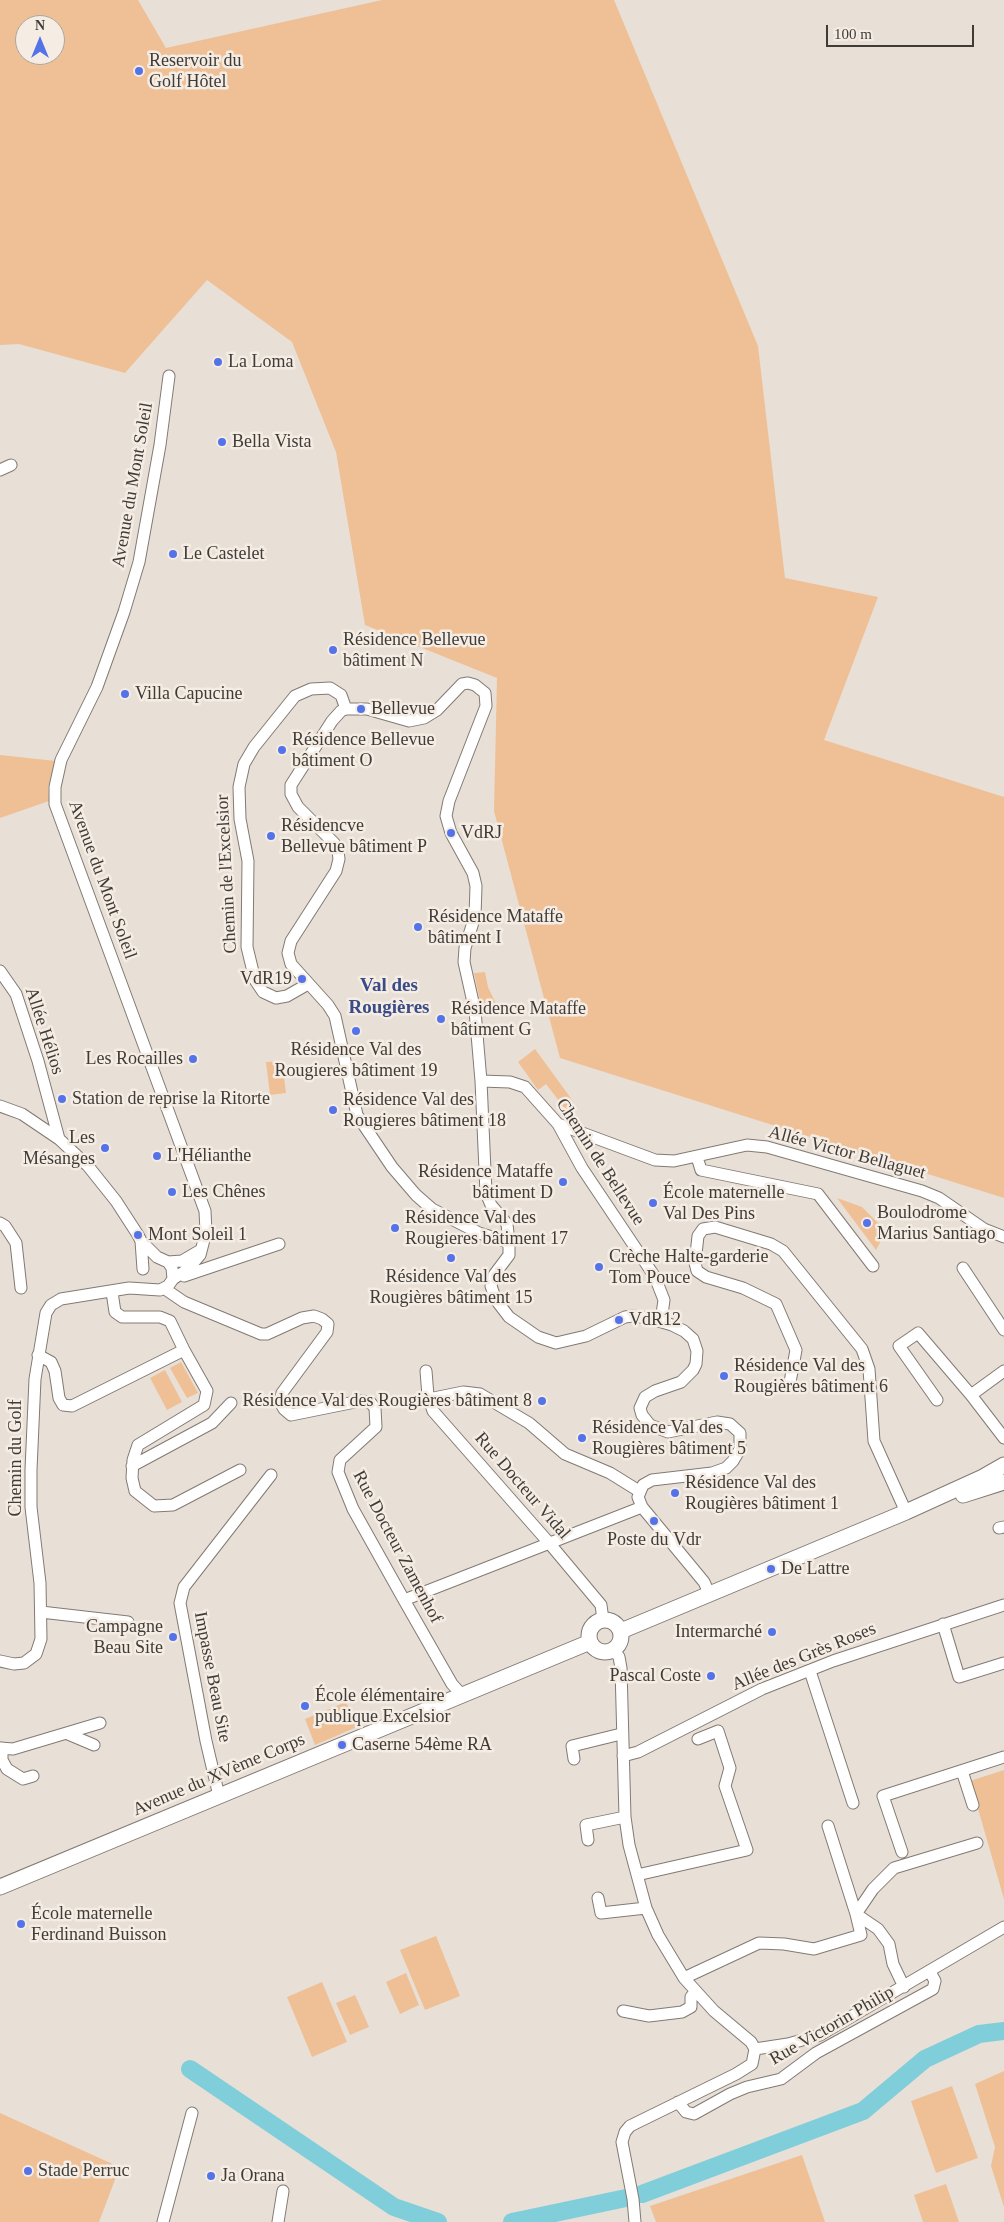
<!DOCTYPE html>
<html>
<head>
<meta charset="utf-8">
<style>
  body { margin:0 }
  #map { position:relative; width:1004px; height:2222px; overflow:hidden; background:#e8dfd7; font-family:"Times New Roman",serif }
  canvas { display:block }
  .north { position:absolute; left:15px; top:15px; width:50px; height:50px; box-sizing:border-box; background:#f5ece4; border:1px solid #aca69f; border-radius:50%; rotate:0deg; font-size:14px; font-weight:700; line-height:20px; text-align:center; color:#3f3c38 }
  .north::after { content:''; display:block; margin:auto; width:18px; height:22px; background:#5473e8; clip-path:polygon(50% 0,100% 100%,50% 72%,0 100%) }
  .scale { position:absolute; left:826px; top:25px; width:148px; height:22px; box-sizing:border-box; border:2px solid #3f3c38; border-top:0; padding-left:6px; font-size:15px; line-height:18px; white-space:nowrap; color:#3f3c38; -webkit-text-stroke:4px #f5ece4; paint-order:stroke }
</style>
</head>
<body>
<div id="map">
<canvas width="1004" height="2222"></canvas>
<div class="north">N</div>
<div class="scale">100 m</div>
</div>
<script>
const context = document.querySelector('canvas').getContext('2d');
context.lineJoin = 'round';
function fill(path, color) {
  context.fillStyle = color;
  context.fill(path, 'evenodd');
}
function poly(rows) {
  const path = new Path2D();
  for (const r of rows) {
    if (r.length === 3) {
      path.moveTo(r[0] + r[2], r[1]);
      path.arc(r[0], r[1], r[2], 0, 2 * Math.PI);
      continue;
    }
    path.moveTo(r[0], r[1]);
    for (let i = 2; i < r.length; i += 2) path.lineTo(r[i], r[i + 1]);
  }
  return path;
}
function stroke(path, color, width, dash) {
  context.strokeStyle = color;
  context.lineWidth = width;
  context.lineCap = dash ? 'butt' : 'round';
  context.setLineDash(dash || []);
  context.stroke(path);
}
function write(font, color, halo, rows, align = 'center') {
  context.font = font + ' "Times New Roman",serif';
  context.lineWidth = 5;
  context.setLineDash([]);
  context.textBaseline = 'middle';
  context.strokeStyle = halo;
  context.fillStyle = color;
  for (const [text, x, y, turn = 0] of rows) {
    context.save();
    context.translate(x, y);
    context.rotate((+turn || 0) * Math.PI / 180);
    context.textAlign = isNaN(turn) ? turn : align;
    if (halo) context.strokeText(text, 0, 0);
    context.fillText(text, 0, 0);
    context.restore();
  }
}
const green = poly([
  [0,0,138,0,166,48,382,0,614,0,758,346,785,578,878,597,824,740,1004,797,1004,1198,560,1058,494,811,497,678,365,625,336,452,292,342,207,280,125,373,19,344,0,345],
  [25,25,55,25,55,55,25,55],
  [0,755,56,761,48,787,49,801,0,818],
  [485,972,488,987,497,1006,486,1012,482,1010,474,973],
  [535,1049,570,1097,573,1104,566,1110,546,1084,538,1090,518,1062],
  [282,1061,286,1093,270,1095,266,1062],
  [837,1198,862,1207,886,1231,876,1250],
  [181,1362,198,1393,187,1398,170,1368],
  [165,1370,182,1402,167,1410,150,1378],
  [346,1702,357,1727,315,1745,305,1719],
  [1004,1770,1004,1899,970,1781],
  [436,1936,460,1996,425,2010,400,1950],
  [406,1973,419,2005,400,2014,386,1982],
  [322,1982,347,2042,312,2057,287,1997],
  [355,1995,369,2027,350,2035,336,2003],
  [1004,2071,1004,2207,991,2166,995,2147,975,2084],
  [952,2086,978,2158,936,2173,911,2101],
  [0,2113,117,2166,119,2169,99,2222,0,2222],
  [802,2155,825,2222,656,2222,650,2206],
  [946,2184,959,2222,923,2222,914,2195]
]);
const river = poly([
  [190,2069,394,2207,438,2222],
  [642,2194,863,2111,925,2059,979,2034,1004,2031],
  [512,2222,626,2198]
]);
const minor = poly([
  [169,376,160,445,139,562,124,612,97,687,61,760,55,787,55,804,205,1211,206,1232,200,1255,188,1269,173,1279],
  [0,470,11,465],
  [0,971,16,994,38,1061,59,1139],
  [308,984,287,996,276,998,263,992,255,980,247,947,248,861,240,819,239,787,244,764,254,747,295,696,311,689,330,688,341,695,346,709],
  [481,1081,486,1193,491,1205,507,1224,508,1233,505,1241],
  [0,1106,22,1114,59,1139,88,1166,116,1201,138,1235,141,1241,143,1269],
  [558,1124,655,1160,674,1161,747,1145,767,1147,922,1191,939,1198,984,1229,1004,1237],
  [697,1157,701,1170,818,1194,873,1266],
  [0,1223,5,1226,16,1243,21,1288],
  [168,1262,182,1261,199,1251],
  [963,1268,1004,1330],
  [184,1276,279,1244],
  [165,1289,184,1302,261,1334,267,1334,302,1318,314,1316,322,1319,328,1324,327,1332,282,1393,280,1402,284,1409,291,1415,360,1401,370,1402,375,1408,376,1427,340,1460,338,1472,353,1509,404,1600,452,1684,462,1695],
  [661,1321,664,1300,655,1277,582,1168,558,1124,525,1087,510,1082,481,1081,475,1011,464,962,465,948,475,916,476,886,473,873,451,833,446,816,449,801,486,706,485,693,475,685,468,683,462,684,437,710,424,718,409,721,367,709,346,709,341,711,332,721,291,785,291,794,298,807,334,843,338,851,339,859,336,871,291,941,288,953,291,964,328,1005,335,1016,357,1115,392,1167,416,1195,432,1209,479,1233,505,1241,509,1245,509,1255,494,1275,491,1286,496,1300,509,1317,538,1337,556,1343,586,1336,625,1317,632,1316,648,1318,672,1325,684,1331,693,1339,697,1351,696,1364,693,1370,681,1382,655,1391,645,1397,640,1408,642,1415,650,1425,668,1432,717,1422,730,1424,740,1433,740,1449,733,1461,726,1468,712,1473,652,1480,643,1485,638,1497,642,1507,704,1582,710,1595],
  [184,1350,207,1391,204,1405,138,1445,133,1460,132,1478,135,1491,154,1506,173,1505,240,1470],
  [38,1355,51,1362,55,1371,59,1398,63,1405,72,1406,184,1350,170,1321,160,1317,122,1317,115,1312,112,1292],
  [426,1371,428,1396,433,1411,550,1544,601,1605,603,1620],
  [790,1382,796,1350,776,1304,743,1288,706,1277,697,1271,695,1263,698,1236,703,1229,715,1227,771,1244,783,1251,862,1349,869,1369,874,1441,906,1512],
  [971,1395,1004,1371],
  [429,1399,463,1392,480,1394,529,1423,565,1454,610,1473,639,1491],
  [937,1400,899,1346,918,1333,971,1395,1004,1438],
  [132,1466,212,1423,231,1403],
  [999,1528,1004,1527],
  [404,1600,642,1507],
  [41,1612,128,1622],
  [943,1624,959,1677,1004,1663],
  [614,1650,619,1657,621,1668,625,1817,629,1845,646,1908,658,1935,684,1978,714,2011,751,2042,755,2049],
  [0,1661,14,1664,24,1663,36,1654,41,1639,40,1583,31,1507,31,1470,35,1379,46,1313,51,1305,61,1299,129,1288,160,1290,168,1286,173,1279,172,1268,168,1262,157,1257,141,1241],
  [810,1671,853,1803],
  [68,1734,94,1745],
  [0,1748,13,1749,100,1723],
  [2,1748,2,1760,7,1769,23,1779,33,1776],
  [623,1756,638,1752,762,1689,833,1661,1004,1605],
  [574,1759,572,1746,621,1734],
  [962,1771,973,1805],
  [219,1796,206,1741,180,1603,184,1587,271,1475],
  [828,1826,856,1914],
  [588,1840,586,1825,625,1817],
  [902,1852,883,1796,1004,1757],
  [637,1875,747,1850,725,1786,730,1768,718,1731,698,1739],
  [598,1898,601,1913,646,1908],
  [856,1914,873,1889,894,1868,977,1843],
  [684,1978,759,1943,784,1944,814,1949,861,1935,856,1914,878,1929,889,1944,893,1964,904,1987],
  [623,2011,649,2016,682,2012,691,2007,691,1997,695,1992],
  [755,2049,788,2044,820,2035,1004,1927],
  [678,2102,686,2112,694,2114,730,2094,747,2087,781,2079,816,2053,933,1989,935,1981,930,1972],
  [163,2222,192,2113],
  [278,2222,283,2191],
  [635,2222,633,2199,622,2142,625,2132,630,2126,736,2074,752,2064,755,2049]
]);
const secondary = poly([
  [963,1495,1004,1482],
  [605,1636,16],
  [621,1631,906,1512,983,1477,1004,1465],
  [0,1887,590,1642]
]);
const markers = [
  [139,71,5,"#5473e8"],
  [218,362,5,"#5473e8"],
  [222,442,5,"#5473e8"],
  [173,554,5,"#5473e8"],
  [333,650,5,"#5473e8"],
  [125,694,5,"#5473e8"],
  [361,709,5,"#5473e8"],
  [282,750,5,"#5473e8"],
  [451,833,5,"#5473e8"],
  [271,836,5,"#5473e8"],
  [418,927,5,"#5473e8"],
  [302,979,5,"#5473e8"],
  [441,1019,5,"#5473e8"],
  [356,1031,5,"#5473e8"],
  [193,1059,5,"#5473e8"],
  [62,1099,5,"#5473e8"],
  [333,1110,5,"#5473e8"],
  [105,1148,5,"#5473e8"],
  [157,1156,5,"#5473e8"],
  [563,1182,5,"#5473e8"],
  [172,1192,5,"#5473e8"],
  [653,1203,5,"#5473e8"],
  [867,1223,5,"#5473e8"],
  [395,1228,5,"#5473e8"],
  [138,1235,5,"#5473e8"],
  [451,1258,5,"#5473e8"],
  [599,1267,5,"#5473e8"],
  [619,1320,5,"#5473e8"],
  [724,1376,5,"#5473e8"],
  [542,1401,5,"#5473e8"],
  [582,1438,5,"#5473e8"],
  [675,1493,5,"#5473e8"],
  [654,1521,5,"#5473e8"],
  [771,1569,5,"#5473e8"],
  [772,1632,5,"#5473e8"],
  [173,1637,5,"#5473e8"],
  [711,1676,5,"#5473e8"],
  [305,1706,5,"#5473e8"],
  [342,1745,5,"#5473e8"],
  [21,1924,5,"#5473e8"],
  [28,2171,5,"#5473e8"],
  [211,2176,5,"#5473e8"]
];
const poiNames = [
  ["Reservoir du",149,61],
  ["Golf Hôtel",149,82],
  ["La Loma",228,362],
  ["Bella Vista",232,442],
  ["Le Castelet",183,554],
  ["Résidence Bellevue",343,640],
  ["bâtiment N",343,661],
  ["Villa Capucine",135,694],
  ["Bellevue",371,709],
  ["Résidence Bellevue",292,740],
  ["bâtiment O",292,761],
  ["Résidencve",281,826],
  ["Bellevue bâtiment P",281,847],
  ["VdRJ",461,833],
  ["Résidence Mataffe",428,917],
  ["bâtiment I",428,938],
  ["VdR19",292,979,"right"],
  ["Résidence Mataffe",451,1009],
  ["bâtiment G",451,1030],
  ["Résidence Val des",356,1050,"center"],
  ["Rougieres bâtiment 19",356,1071,"center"],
  ["Les Rocailles",183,1059,"right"],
  ["Station de reprise la Ritorte",72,1099],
  ["Résidence Val des",343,1100],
  ["Rougieres bâtiment 18",343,1121],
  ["Les",95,1138,"right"],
  ["Mésanges",95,1159,"right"],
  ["L'Hélianthe",167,1156],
  ["Résidence Mataffe",553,1172,"right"],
  ["bâtiment D",553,1193,"right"],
  ["Les Chênes",182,1192],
  ["École maternelle",663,1193],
  ["Val Des Pins",663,1214],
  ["Boulodrome",877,1213],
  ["Marius Santiago",877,1234],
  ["Résidence Val des",405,1218],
  ["Rougieres bâtiment 17",405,1239],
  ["Mont Soleil 1",148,1235],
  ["Crèche Halte-garderie",609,1257],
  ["Tom Pouce",609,1278],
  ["Résidence Val des",451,1277,"center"],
  ["Rougières bâtiment 15",451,1298,"center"],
  ["VdR12",629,1320],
  ["Résidence Val des",734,1366],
  ["Rougières bâtiment 6",734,1387],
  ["Résidence Val des Rougières bâtiment 8",532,1401,"right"],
  ["Résidence Val des",592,1428],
  ["Rougières bâtiment 5",592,1449],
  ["Résidence Val des",685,1483],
  ["Rougières bâtiment 1",685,1504],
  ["Poste du Vdr",654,1540,"center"],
  ["De Lattre",781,1569],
  ["Campagne",163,1627,"right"],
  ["Beau Site",163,1648,"right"],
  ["Intermarché",762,1632,"right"],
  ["Pascal Coste",701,1676,"right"],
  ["École élémentaire",315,1696],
  ["publique Excelsior",315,1717],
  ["Caserne 54ème RA",352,1745],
  ["École maternelle",31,1914],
  ["Ferdinand Buisson",31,1935],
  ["Stade Perruc",38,2171],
  ["Ja Orana",221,2176]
];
const streetNames = [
  ["Avenue du Mont Soleil",133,485,-80],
  ["Chemin de l'Excelsior",227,874,-93],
  ["Avenue du Mont Soleil",102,880,70],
  ["Allée Hélios",44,1031,72],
  ["Allée Victor Bellaguet",847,1153,15],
  ["Chemin de Bellevue",600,1162,57],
  ["Chemin du Golf",16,1458,-90],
  ["Rue Docteur Vidal",522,1486,49],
  ["Rue Docteur Zamenhof",397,1547,62],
  ["Allée des Grès Roses",804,1657,-22],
  ["Impasse Beau Site",212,1677,79],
  ["Avenue du XVème Corps",219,1775,-23],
  ["Rue Victorin Philip",832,2026,-30]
];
const neighbourhoodNames = [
  ["Val des",389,986],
  ["Rougières",389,1008]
];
fill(green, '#efc095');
stroke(river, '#80ceda', 18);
stroke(minor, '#827a73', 13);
stroke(secondary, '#827a73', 17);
stroke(minor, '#fff', 11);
stroke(secondary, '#fff', 15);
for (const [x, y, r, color] of markers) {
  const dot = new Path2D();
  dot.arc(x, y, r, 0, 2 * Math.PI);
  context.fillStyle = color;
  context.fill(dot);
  stroke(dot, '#f5ece4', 2);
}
write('18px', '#3f3c38', '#f5ece4', poiNames, 'left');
write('18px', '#3f3c38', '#f5ece4', streetNames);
write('bold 19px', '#3a4c87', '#f5ece4', neighbourhoodNames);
</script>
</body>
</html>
